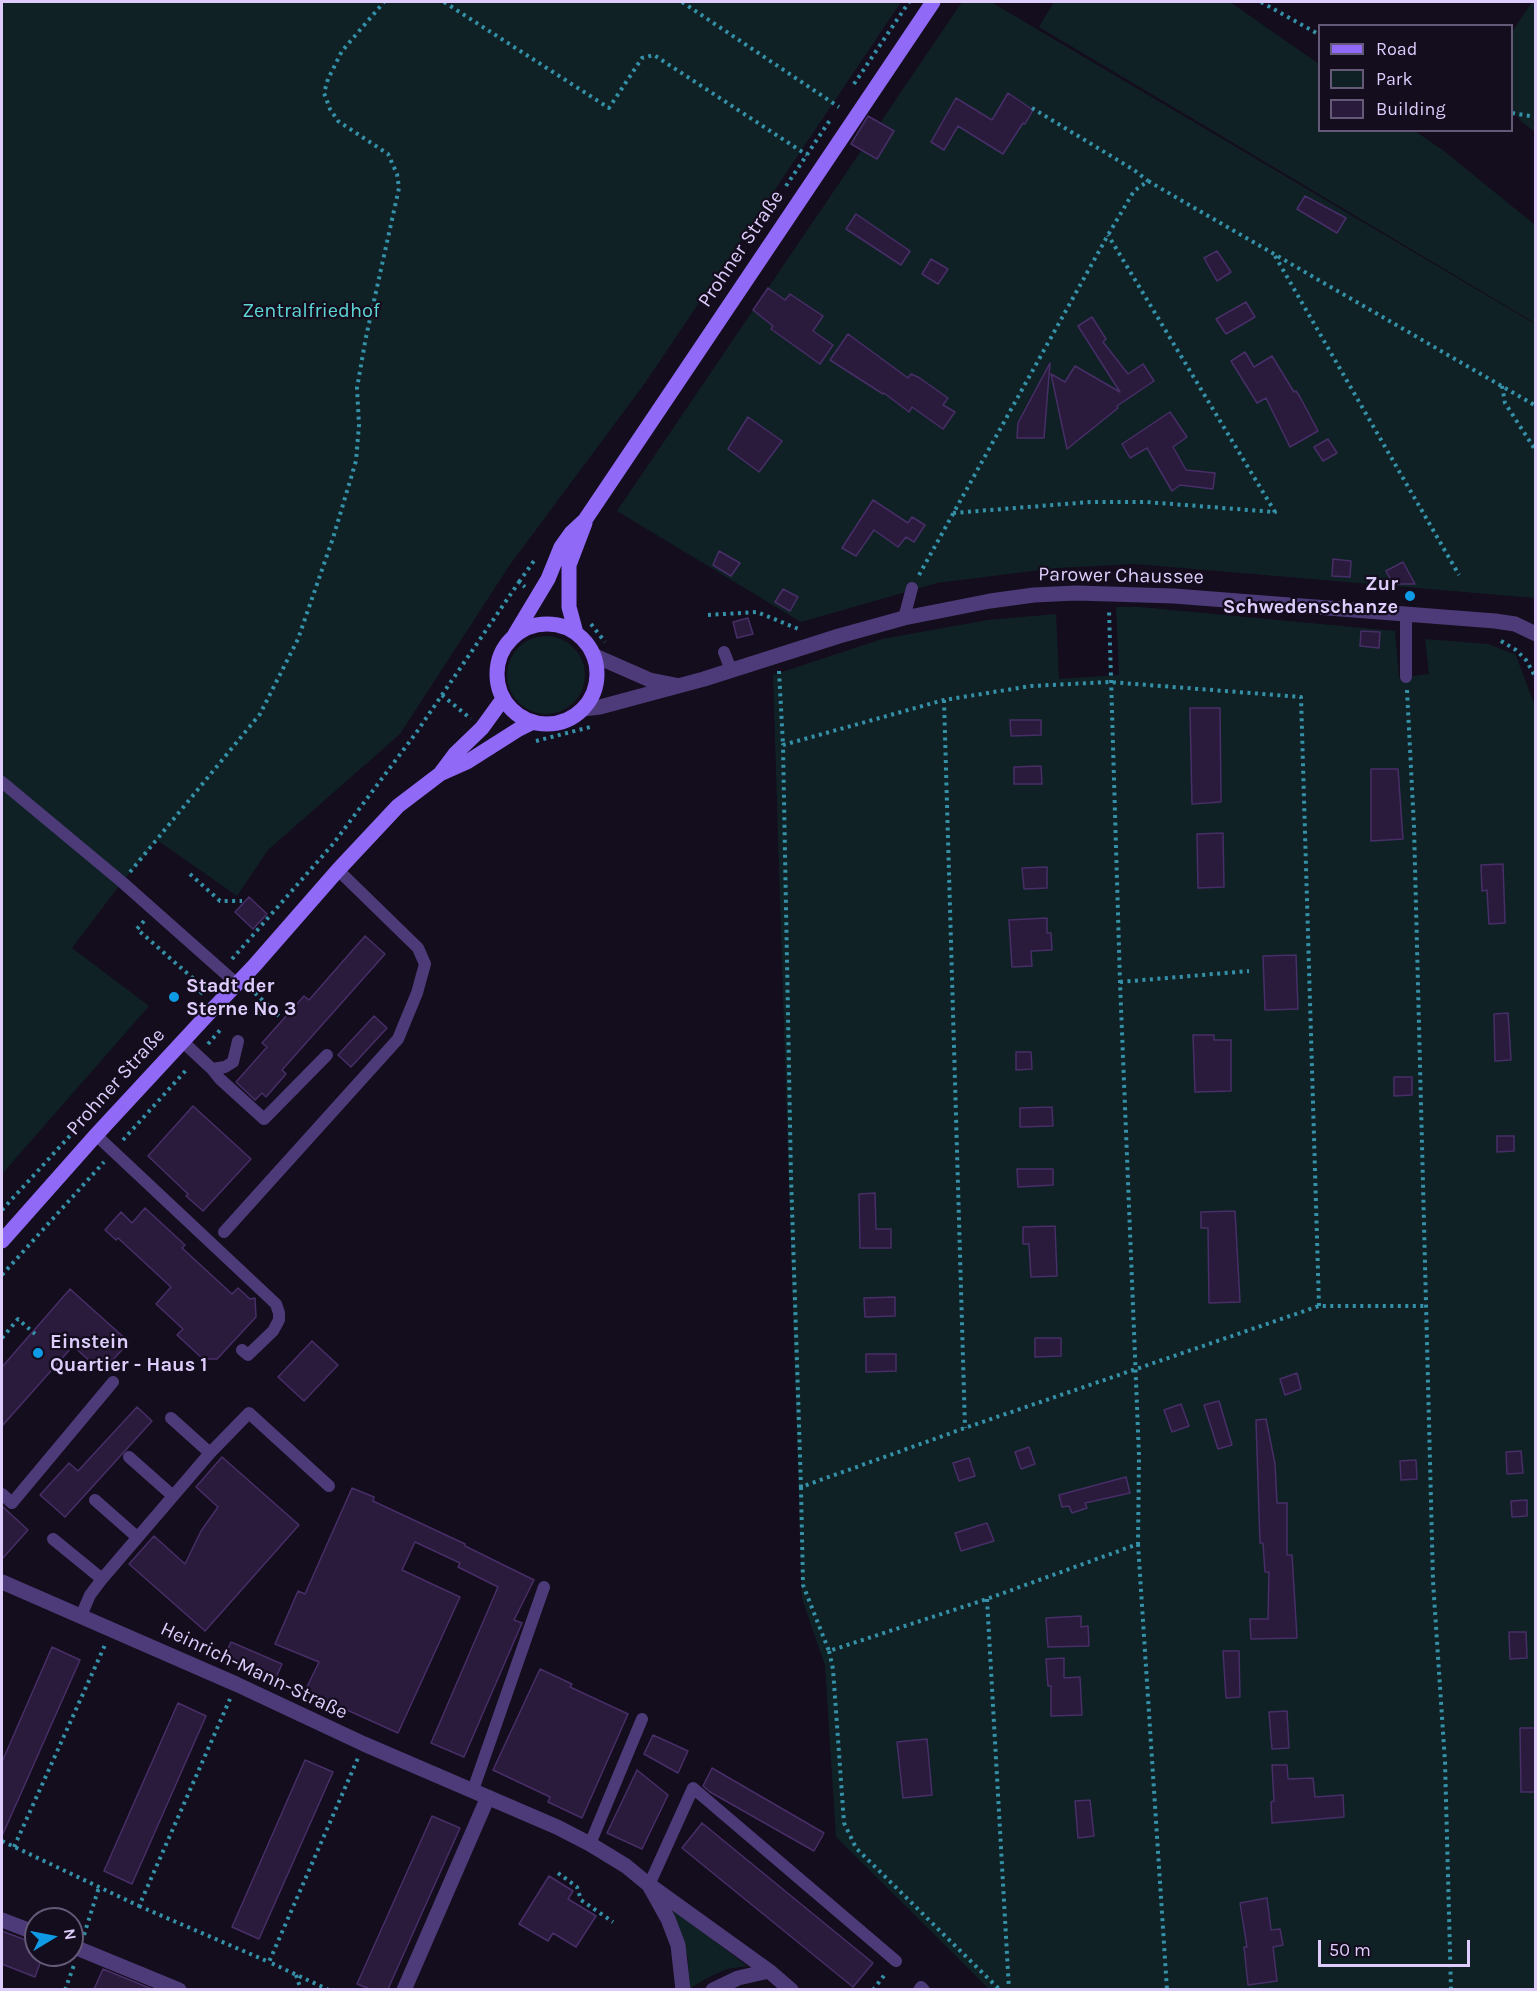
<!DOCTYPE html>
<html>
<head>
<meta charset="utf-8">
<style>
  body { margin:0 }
  #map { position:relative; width:1537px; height:1991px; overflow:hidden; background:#140d1d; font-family:Karla,sans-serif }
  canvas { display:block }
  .frame { position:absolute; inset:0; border:3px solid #ddccfc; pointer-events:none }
  .legend { position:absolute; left:1318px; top:24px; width:195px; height:108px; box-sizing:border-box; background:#140d1d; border:2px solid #645976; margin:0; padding:8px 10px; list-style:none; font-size:18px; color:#ddccfc }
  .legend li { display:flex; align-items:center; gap:12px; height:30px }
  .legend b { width:30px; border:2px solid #645976 }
  .north { position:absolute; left:24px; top:1907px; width:60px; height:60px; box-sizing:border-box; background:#140d1d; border:2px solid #645976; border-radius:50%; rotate:80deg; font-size:16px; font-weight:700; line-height:24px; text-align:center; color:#ddccfc }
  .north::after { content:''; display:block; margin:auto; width:21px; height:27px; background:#0e9ae5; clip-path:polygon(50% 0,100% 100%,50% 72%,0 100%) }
  .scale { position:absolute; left:1318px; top:1940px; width:152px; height:27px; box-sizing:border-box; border:3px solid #ddccfc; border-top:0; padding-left:8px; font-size:18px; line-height:21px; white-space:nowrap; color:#ddccfc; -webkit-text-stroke:4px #140d1d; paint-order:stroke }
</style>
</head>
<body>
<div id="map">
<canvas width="1537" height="1991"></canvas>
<div class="frame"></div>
<ul class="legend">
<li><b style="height:8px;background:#9069f6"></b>Road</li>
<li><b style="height:16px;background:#102126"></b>Park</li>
<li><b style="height:16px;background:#2a1a3c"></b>Building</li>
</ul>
<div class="north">N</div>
<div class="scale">50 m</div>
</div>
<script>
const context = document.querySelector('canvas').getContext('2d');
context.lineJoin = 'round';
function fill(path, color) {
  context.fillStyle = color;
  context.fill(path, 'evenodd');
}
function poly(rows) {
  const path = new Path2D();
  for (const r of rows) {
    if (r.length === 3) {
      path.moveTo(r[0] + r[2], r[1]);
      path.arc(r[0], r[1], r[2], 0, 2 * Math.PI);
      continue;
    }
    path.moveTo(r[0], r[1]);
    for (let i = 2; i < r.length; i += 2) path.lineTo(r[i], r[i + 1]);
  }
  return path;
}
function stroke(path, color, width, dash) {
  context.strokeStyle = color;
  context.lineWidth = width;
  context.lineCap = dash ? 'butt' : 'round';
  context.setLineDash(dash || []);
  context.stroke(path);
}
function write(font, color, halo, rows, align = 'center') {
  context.font = font + ' Karla,sans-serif';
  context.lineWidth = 4.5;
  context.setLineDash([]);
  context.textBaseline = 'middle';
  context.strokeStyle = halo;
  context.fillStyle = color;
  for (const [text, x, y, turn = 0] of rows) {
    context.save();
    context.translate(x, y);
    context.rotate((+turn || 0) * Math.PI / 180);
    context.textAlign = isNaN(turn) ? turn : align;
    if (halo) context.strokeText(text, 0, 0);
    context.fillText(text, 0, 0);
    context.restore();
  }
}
const green = poly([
  [2,2,901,2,645,383,509,566,400,734,268,850,237,896,157,840,122,882,72,948,149,1006,2,1174],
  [962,2,991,2,1535,324,1535,598,1135,564,1057,568,937,583,801,622,617,511],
  [1054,2,1230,2,1319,64,1320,130,1415,131,1444,151,1535,225,1535,323,1039,27],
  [1532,2,1536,2,1535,132,1521,121,1512,110,1512,32],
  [1116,607,1140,607,1395,631,1399,678,1429,674,1425,639,1488,644,1514,654,1515,653,1536,709,1535,1989,989,1989,836,1837,825,1665,802,1599,773,675,882,639,988,620,1056,614,1059,679,1119,675],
  [546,675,39],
  [669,1906,747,1966,727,1969,709,1977,689,1989,688,1959,681,1932]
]);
const building = poly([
  [1008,93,1033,110,1025,124,1023,123,1003,154,958,126,944,150,931,142,956,98,992,120,1008,93],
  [868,116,894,131,877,159,851,144,868,116],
  [1305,196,1346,218,1337,233,1297,209,1305,196],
  [856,214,910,251,901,265,846,229,856,214],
  [1217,251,1231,272,1217,281,1204,258,1217,251],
  [931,259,948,269,938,284,922,274,931,259],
  [768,288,785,300,790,294,823,316,813,331,833,345,820,364,771,329,773,326,753,310,768,288],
  [1246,302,1255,317,1226,334,1216,319,1246,302],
  [1092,317,1106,339,1103,342,1128,374,1143,364,1154,381,1117,406,1118,408,1067,449,1051,374,1065,382,1075,366,1120,392,1078,326,1092,317],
  [848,334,908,378,911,374,918,377,948,398,943,405,955,412,943,429,912,407,909,412,884,393,883,394,830,360,848,334],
  [1245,352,1254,367,1272,356,1294,392,1296,391,1300,397,1318,431,1290,447,1266,398,1257,403,1231,361,1245,352],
  [1050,363,1044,438,1017,438,1018,423,1050,363],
  [1170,412,1187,437,1173,447,1186,470,1215,473,1213,489,1180,485,1172,491,1147,448,1130,458,1122,444,1170,412],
  [748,417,782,441,759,472,728,449,748,417],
  [1328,439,1337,453,1323,461,1314,447,1328,439],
  [873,500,908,523,912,517,925,525,914,542,906,537,898,547,874,530,856,556,842,548,873,500],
  [719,551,740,563,731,576,713,565,719,551],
  [1333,559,1351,561,1350,577,1332,576,1333,559],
  [1403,562,1415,584,1393,584,1386,571,1403,562],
  [783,589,798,597,790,611,775,602,783,589],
  [748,618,753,634,737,638,733,622,748,618],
  [1361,631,1380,632,1379,648,1360,646,1361,631],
  [1190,708,1220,708,1221,802,1192,804,1190,708],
  [1010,720,1041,720,1041,735,1011,736,1010,720],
  [1041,766,1042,784,1014,784,1014,767,1041,766],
  [1371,769,1398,769,1403,839,1371,841,1371,769],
  [1223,833,1224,887,1198,888,1197,834,1223,833],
  [1503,864,1505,923,1489,924,1487,890,1482,891,1481,865,1503,864],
  [1047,867,1047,888,1024,889,1022,868,1047,867],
  [249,897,267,914,253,929,235,912,249,897],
  [1047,918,1047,933,1051,933,1052,950,1031,951,1032,966,1012,967,1009,920,1047,918],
  [365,936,385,954,282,1070,286,1074,266,1097,262,1093,255,1100,236,1082,267,1047,262,1043,304,996,309,1000,365,936],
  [1296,955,1298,1009,1265,1010,1263,956,1296,955],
  [1508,1013,1511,1060,1495,1061,1494,1014,1508,1013],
  [374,1016,387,1028,351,1067,338,1055,374,1016],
  [1193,1035,1214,1035,1214,1040,1231,1040,1231,1091,1195,1092,1193,1035],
  [1016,1052,1031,1052,1032,1069,1016,1070,1016,1052],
  [1394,1077,1412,1077,1412,1095,1394,1096,1394,1077],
  [193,1106,251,1159,203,1211,186,1196,188,1194,148,1156,193,1106],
  [1052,1107,1053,1126,1020,1127,1020,1108,1052,1107],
  [1497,1136,1514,1136,1514,1151,1497,1152,1497,1136],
  [1017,1169,1053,1169,1053,1185,1018,1187,1017,1169],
  [875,1193,876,1229,891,1229,891,1248,860,1248,859,1194,875,1193],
  [145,1208,185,1245,182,1248,232,1294,238,1288,250,1299,255,1298,256,1317,217,1359,203,1359,177,1335,183,1329,156,1304,171,1287,118,1238,116,1240,105,1230,121,1212,132,1223,145,1208],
  [1235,1211,1240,1302,1209,1303,1208,1228,1201,1228,1201,1212,1235,1211],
  [1055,1226,1057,1276,1031,1277,1029,1244,1023,1244,1023,1227,1055,1226],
  [70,1289,129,1342,102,1372,73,1346,2,1426,2,1367,70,1289],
  [895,1297,895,1316,865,1317,864,1298,895,1297],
  [1035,1338,1061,1338,1061,1356,1035,1357,1035,1338],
  [312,1341,338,1365,304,1401,278,1377,312,1341],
  [866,1354,896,1354,896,1371,866,1372,866,1354],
  [1297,1373,1301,1389,1285,1395,1280,1379,1297,1373],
  [1219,1401,1232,1445,1218,1449,1204,1405,1219,1401],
  [1181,1404,1189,1426,1172,1432,1164,1410,1181,1404],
  [137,1407,152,1421,65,1517,40,1495,69,1463,78,1471,137,1407],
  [1266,1419,1275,1464,1277,1503,1287,1503,1287,1555,1292,1555,1297,1638,1251,1639,1250,1619,1268,1619,1269,1572,1265,1572,1263,1543,1260,1543,1256,1420,1266,1419],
  [1029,1447,1035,1464,1021,1469,1015,1452,1029,1447],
  [1521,1451,1523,1473,1507,1474,1506,1452,1521,1451],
  [222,1457,299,1525,205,1631,129,1564,154,1536,185,1564,201,1531,218,1507,196,1487,222,1457],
  [969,1458,975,1476,959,1481,953,1463,969,1458],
  [1416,1460,1417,1479,1401,1480,1400,1461,1416,1460],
  [1126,1477,1130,1493,1085,1503,1087,1508,1072,1513,1069,1506,1062,1507,1059,1495,1126,1477],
  [352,1488,374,1497,373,1501,465,1544,465,1546,534,1580,514,1620,522,1623,464,1757,431,1743,498,1587,458,1567,460,1563,415,1542,402,1570,460,1597,398,1733,305,1691,319,1662,275,1644,298,1591,305,1594,352,1488],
  [1527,1500,1527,1516,1512,1517,1511,1501,1527,1500],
  [2,1506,28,1530,2,1559,2,1506],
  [987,1523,994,1541,961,1551,955,1533,987,1523],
  [1081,1616,1081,1627,1088,1626,1089,1646,1048,1647,1046,1618,1081,1616],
  [1509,1632,1526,1632,1527,1658,1510,1659,1509,1632],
  [231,1642,282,1664,275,1680,224,1658,231,1642],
  [52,1647,80,1660,2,1836,2,1762,52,1647],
  [1223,1651,1239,1651,1240,1697,1226,1698,1223,1651],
  [1064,1658,1064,1678,1080,1677,1082,1715,1051,1716,1051,1686,1048,1686,1046,1659,1064,1658],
  [540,1669,572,1684,570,1687,628,1714,582,1818,548,1802,550,1797,493,1770,540,1669],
  [178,1703,206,1716,132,1884,104,1871,178,1703],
  [1287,1711,1289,1748,1272,1749,1269,1712,1287,1711],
  [1520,1728,1535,1728,1536,1792,1521,1792,1520,1728],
  [653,1735,688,1751,678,1773,644,1754,653,1735],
  [927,1739,932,1795,903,1798,897,1742,927,1739],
  [305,1760,333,1772,259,1939,232,1927,305,1760],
  [1272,1765,1287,1765,1288,1779,1313,1778,1315,1797,1343,1795,1344,1817,1272,1823,1271,1802,1274,1801,1272,1765],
  [712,1768,824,1833,814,1851,710,1792,703,1786,712,1768],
  [637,1770,668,1795,642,1849,607,1833,637,1770],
  [1090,1800,1094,1836,1078,1838,1075,1801,1090,1800],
  [432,1816,460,1828,388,1989,370,1989,357,1984,432,1816],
  [702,1823,873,1963,853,1987,682,1848,702,1823],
  [549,1876,573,1891,568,1899,596,1916,576,1947,553,1933,548,1941,519,1924,549,1876],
  [1267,1898,1271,1930,1280,1929,1283,1945,1273,1947,1277,1981,1248,1985,1244,1947,1247,1947,1240,1903,1267,1898],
  [2,1931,36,1944,36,1955,43,1955,35,1977,2,1964,2,1931],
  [103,1969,152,1989,94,1989,103,1969]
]);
const path = poly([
  [444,2,609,108,642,58,654,55,807,155],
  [682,2,839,107],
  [1261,2,1320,35],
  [854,84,909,2],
  [1032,108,1134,170,1148,181],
  [1512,113,1536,117],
  [786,186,830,120],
  [1275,256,1459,575],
  [1502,386,1505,403,1536,451],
  [953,513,1090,502,1146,502,1275,512,1108,235],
  [919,575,1108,235,1134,191,1148,181,1536,406],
  [519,582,536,558],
  [708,615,757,612,801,630],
  [591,624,605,642],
  [1501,641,1516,650,1526,660,1536,678],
  [779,671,783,745],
  [1407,690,1414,827,1433,1581,1445,1762,1451,1990],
  [442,695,471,719],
  [944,700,965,1428],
  [536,741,590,727],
  [130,872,260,714,298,639,333,538,356,461,359,425,357,388,366,337,399,188,397,174,388,154,338,121,330,109,324,93,328,79,342,51,384,2],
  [190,874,220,901,242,901],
  [144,921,137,929,205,989],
  [232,959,333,844,416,733,519,582,525,587],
  [1120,982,1249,971],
  [255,993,279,1016],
  [200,994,211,982],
  [260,1015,268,1006],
  [208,1044,221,1029],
  [123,1140,188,1068],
  [2,1210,77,1128],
  [2,1275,104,1162],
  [1319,1306,1301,697,1110,682,1031,686,944,700,783,745,791,1177,801,1487,965,1428,1319,1306,1426,1306],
  [2,1338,18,1319,35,1334],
  [801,1487,803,1585,829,1651,987,1599,1138,1544,1139,1456,1120,982,1109,610],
  [1138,1544,1167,1990],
  [987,1599,1009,1990],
  [829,1651,833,1669,844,1823,856,1848,1000,1990],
  [2,1841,139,1906,230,1699],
  [14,1847,105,1645],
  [558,1873,577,1887,581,1900,613,1922],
  [139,1906,269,1962],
  [84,1935,99,1887],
  [296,1975,301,1990],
  [65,1990,74,1965],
  [329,1990,269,1962,358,1758],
  [873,1990,886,1973]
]);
const service = poly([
  [1406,614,1406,677],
  [904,618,912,588],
  [724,652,731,670],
  [2,782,122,882,237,984],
  [182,1041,212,1069,225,1067,233,1062,238,1041],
  [212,1069,220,1079,264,1119,327,1055],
  [96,1135,276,1304,279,1313,279,1320,273,1331,248,1355,242,1350],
  [224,1232,398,1039,417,993,425,964,418,948,338,870],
  [210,1453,249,1413,329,1486],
  [129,1457,173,1496],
  [2,1494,12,1503,113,1382],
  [95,1500,137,1537],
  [53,1539,102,1579],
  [81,1616,90,1595,102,1579,210,1453,171,1418],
  [473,1790,544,1587],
  [590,1844,642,1719],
  [649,1885,693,1788,896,1961],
  [919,1990,921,1987,924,1990]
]);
const minor = poly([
  [2,1582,236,1684,364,1744,557,1827,590,1844,626,1866,649,1885,668,1919,678,1945,683,1990],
  [651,1886,769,1971,791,1990],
  [2,1920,36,1933],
  [72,1946,179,1990],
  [404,1990,488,1797],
  [713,1990,738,1978,769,1971]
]);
const tertiary = poly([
  [593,655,650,680,675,685],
  [583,709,600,707,704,679,839,636,904,618,990,601,1034,595,1076,593,1174,596,1495,621,1515,624,1536,634]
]);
const secondary = poly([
  [547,674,50],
  [576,633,569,607,569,565,585,523],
  [515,634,548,579,561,547,571,533,585,520,933,2],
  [440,774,455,754,482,728,503,699],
  [2,1241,96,1135,210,1012,254,966,338,870,398,806,440,774,467,762,519,729,533,722]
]);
const markers = [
  [1410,596,6,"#0e9ae5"],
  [174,997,6,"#0e9ae5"],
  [38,1353,6,"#0e9ae5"]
];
const streetNames = [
  ["Prohner Straße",741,249,-56],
  ["Parower Chaussee",1121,576,1],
  ["Prohner Straße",116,1082,-48],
  ["Heinrich-Mann-Straße",254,1671,25]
];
const parkNames = [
  ["Zentralfriedhof",311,311]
];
const poiNames = [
  ["Zur",1398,584,"right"],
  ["Schwedenschanze",1398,607,"right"],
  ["Stadt der",186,986],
  ["Sterne No 3",186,1009],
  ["Einstein",50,1342],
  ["Quartier - Haus 1",50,1365]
];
fill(green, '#102126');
fill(building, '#2a1a3c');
stroke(building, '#472e67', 1.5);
stroke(path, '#3491a7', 4, [3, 4.5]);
stroke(service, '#4d3b79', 12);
stroke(minor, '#4d3b79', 15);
stroke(tertiary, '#4d3b79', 15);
stroke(secondary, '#9069f6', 15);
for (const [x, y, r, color] of markers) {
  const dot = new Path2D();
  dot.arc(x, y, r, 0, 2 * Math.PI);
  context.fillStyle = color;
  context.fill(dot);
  stroke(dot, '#140d1d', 2);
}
write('20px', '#ddccfc', '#140d1d', streetNames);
write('20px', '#5dd6d6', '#140d1d', parkNames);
write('bold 20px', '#ddccfc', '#140d1d', poiNames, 'left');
</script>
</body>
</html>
